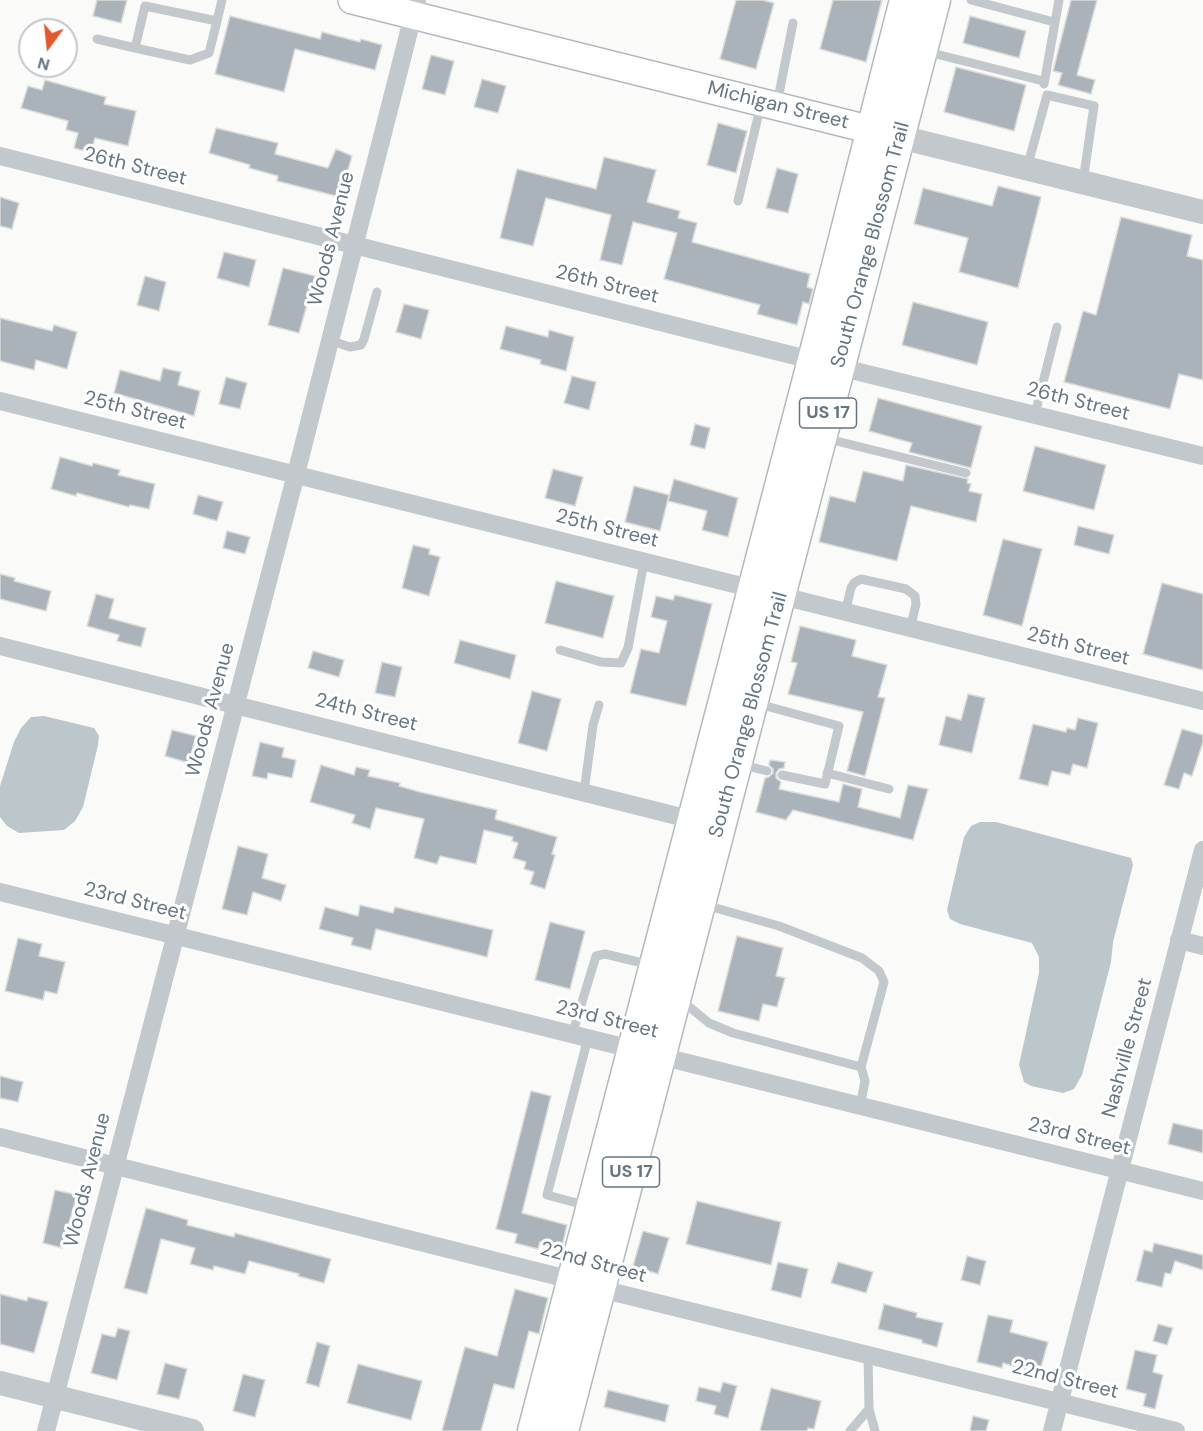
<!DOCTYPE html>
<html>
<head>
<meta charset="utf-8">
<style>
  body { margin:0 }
  #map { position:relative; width:1203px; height:1431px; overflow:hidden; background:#fafaf8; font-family:"DM Sans",sans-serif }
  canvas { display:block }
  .north { position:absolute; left:18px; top:18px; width:60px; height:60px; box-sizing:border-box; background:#fff; border:2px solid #c1c8cd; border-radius:50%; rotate:195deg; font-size:16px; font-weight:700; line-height:24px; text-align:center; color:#657683 }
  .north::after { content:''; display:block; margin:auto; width:21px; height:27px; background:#e4572e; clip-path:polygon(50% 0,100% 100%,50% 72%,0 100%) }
</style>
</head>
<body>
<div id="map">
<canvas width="1203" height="1431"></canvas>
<div class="north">N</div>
</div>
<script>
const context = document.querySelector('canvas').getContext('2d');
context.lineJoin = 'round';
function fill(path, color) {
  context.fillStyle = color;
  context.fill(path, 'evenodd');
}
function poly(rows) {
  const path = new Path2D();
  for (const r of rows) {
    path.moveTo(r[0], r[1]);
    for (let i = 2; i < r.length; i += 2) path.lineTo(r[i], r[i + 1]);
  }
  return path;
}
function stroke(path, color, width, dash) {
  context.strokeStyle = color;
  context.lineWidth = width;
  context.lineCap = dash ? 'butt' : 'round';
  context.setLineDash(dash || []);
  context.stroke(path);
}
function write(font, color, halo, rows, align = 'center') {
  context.font = font + ' "DM Sans",sans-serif';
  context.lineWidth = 6;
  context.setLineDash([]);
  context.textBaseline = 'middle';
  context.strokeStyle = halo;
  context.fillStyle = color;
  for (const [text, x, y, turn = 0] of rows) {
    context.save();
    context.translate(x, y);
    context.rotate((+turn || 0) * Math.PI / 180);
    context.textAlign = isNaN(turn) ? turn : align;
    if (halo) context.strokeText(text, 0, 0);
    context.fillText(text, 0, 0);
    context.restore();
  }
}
const water = poly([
  [44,716,94,728,99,736,98,745,83,807,75,821,64,830,19,833,7,826,0,817,0,786,14,742,21,728,31,717],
  [980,822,996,822,1131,858,1133,865,1113,942,1111,962,1082,1075,1074,1089,1063,1093,1031,1086,1024,1082,1019,1065,1039,973,1039,957,1032,943,960,924,950,919,947,910,964,837,971,826]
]);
const building = poly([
  [97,0,127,0,121,23,93,16,97,0],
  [736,0,762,0,774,3,756,69,720,59,736,0],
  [833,0,882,0,866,62,820,49,833,0],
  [1071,0,1097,0,1077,75,1095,80,1091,94,1058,85,1062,73,1053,71,1071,0],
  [230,16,320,39,322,32,360,42,361,39,382,45,375,70,295,49,284,92,215,74,230,16],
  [970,16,1026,31,1019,58,963,43,970,16],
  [431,55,454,61,445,95,422,89,431,55],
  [956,67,1026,85,1014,131,944,112,956,67],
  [482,79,506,86,498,113,474,107,482,79],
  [45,80,106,97,104,104,136,111,128,146,95,138,91,153,74,148,78,133,66,130,68,121,21,108,28,86,42,90,45,80],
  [718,123,747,131,736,173,707,165,718,123],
  [216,128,278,143,275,154,328,168,336,149,352,156,340,197,277,181,278,176,249,168,250,165,209,153,216,128],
  [604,157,656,170,647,202,680,211,678,218,697,223,692,242,810,274,807,287,813,289,809,304,803,302,797,325,757,314,760,305,664,279,677,233,633,222,622,265,600,260,611,215,546,198,533,246,500,238,517,169,596,189,604,157],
  [777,168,798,174,788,213,766,208,777,168],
  [998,186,1041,197,1018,288,959,272,968,238,914,224,923,188,992,206,998,186],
  [0,197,19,203,12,229,0,226,0,197],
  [1121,217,1192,235,1187,256,1203,260,1203,380,1179,374,1170,409,1064,382,1083,311,1096,315,1121,217],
  [224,252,256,260,249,287,217,278,224,252],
  [283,268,315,276,299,333,268,325,283,268],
  [145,276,166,282,159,311,137,305,145,276],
  [913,302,988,322,977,365,902,345,913,302],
  [404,304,429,310,421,339,396,332,404,304],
  [0,318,52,331,54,325,77,332,67,369,36,360,34,370,0,361,0,318],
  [506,326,548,337,549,330,574,337,566,371,540,364,541,360,500,349,506,326],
  [163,368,181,372,178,385,200,391,194,416,114,393,120,370,160,381,163,368],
  [572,376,596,382,589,410,564,403,572,376],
  [226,377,247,383,240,409,219,404,226,377],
  [878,398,982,426,971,468,909,452,912,443,869,431,878,398],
  [695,424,710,428,705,449,690,445,695,424],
  [1035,446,1106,465,1094,510,1023,491,1035,446],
  [60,457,92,466,93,463,120,470,118,475,155,484,149,509,130,505,129,507,77,493,76,496,51,489,60,457],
  [906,465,968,479,967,483,971,484,969,491,982,494,976,522,911,506,897,561,819,542,830,496,855,502,863,471,903,481,906,465],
  [553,469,583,477,575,506,545,498,553,469],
  [674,479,738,498,728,537,702,530,707,511,668,501,674,479],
  [634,486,669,495,660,531,625,522,634,486],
  [198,495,223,502,217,521,193,514,198,495],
  [1078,526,1114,535,1109,554,1074,545,1078,526],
  [227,531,250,537,245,554,223,548,227,531],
  [1003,539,1042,549,1022,626,983,615,1003,539],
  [413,545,430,549,429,554,440,557,429,596,402,588,413,545],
  [0,574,15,578,14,581,51,591,46,611,0,599,0,574],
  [556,581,614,596,603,638,545,623,556,581],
  [1162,583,1203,594,1203,670,1143,654,1162,583],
  [96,594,114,599,109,618,146,628,141,647,117,641,119,635,87,626,96,594],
  [675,595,712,604,686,706,630,693,641,649,659,653,667,621,651,617,656,596,673,600,675,595],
  [800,626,856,640,852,656,887,665,878,697,885,698,865,776,847,771,863,712,788,694,797,663,791,662,800,626],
  [460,640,516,655,510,679,454,663,460,640],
  [313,651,344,660,339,677,308,668,313,651],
  [382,662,402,667,395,697,375,693,382,662],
  [532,691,561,699,547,751,518,743,532,691],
  [968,694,985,698,972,753,939,745,946,716,961,720,968,694],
  [1078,718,1098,723,1087,768,1073,764,1070,775,1052,771,1048,786,1019,779,1033,724,1066,732,1067,728,1075,730,1078,718],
  [1182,729,1203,735,1203,742,1192,776,1184,773,1179,789,1164,785,1182,729],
  [172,730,196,736,189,763,165,756,172,730],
  [260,742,284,748,282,757,296,760,292,778,268,773,267,779,252,776,260,742],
  [770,760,785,762,784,768,779,769,776,773,776,778,781,782,779,789,839,802,843,784,862,789,858,807,900,818,908,785,928,789,913,840,793,810,786,820,756,812,765,778,769,777,773,773,773,769,769,765,770,760],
  [321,765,354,775,356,767,370,770,368,776,400,783,399,786,420,792,497,810,495,819,557,837,552,854,555,855,545,889,530,884,534,872,524,869,526,862,513,858,518,843,512,841,513,837,484,830,476,864,440,856,437,864,414,858,424,819,376,808,370,829,352,823,355,815,310,802,321,765],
  [238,846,268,854,262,878,286,885,281,901,253,892,247,915,222,909,238,846],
  [360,905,393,913,395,907,493,930,487,957,376,929,371,950,351,945,353,938,319,929,325,907,358,916,360,905],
  [550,922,585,931,570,989,535,980,550,922],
  [737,936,783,948,776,976,785,978,777,1007,763,1004,759,1021,718,1011,737,936],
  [18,938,42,944,39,956,65,962,57,994,45,991,43,1000,5,991,18,938],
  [0,1076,23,1082,18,1102,0,1098,0,1076],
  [531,1091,551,1096,522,1213,567,1225,562,1247,540,1242,538,1249,515,1243,517,1234,496,1229,531,1091],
  [1173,1123,1203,1130,1203,1153,1168,1144,1173,1123],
  [55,1190,77,1195,62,1248,43,1243,55,1190],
  [697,1201,781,1222,771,1265,686,1244,697,1201],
  [146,1208,188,1220,187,1225,234,1237,235,1233,331,1259,324,1283,298,1276,299,1274,249,1261,245,1274,214,1266,213,1270,190,1264,195,1248,161,1239,147,1294,124,1288,146,1208],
  [643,1231,669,1238,658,1274,633,1266,643,1231],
  [1154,1243,1203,1255,1203,1270,1175,1261,1171,1274,1165,1273,1162,1287,1136,1281,1144,1250,1152,1252,1154,1243],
  [967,1256,986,1261,980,1285,961,1280,967,1256],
  [778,1262,808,1269,801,1298,771,1290,778,1262],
  [838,1262,873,1272,866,1293,831,1283,838,1262],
  [515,1289,548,1298,539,1334,529,1331,514,1389,494,1384,481,1431,442,1431,465,1347,497,1356,515,1289],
  [0,1294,27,1301,28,1297,48,1302,34,1353,0,1344,0,1294],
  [884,1304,917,1313,916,1317,943,1323,937,1347,922,1343,922,1340,878,1329,884,1304],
  [988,1315,1013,1320,1010,1332,1048,1342,1039,1374,1003,1363,1002,1368,977,1362,988,1315],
  [1158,1324,1173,1328,1167,1345,1153,1341,1158,1324],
  [118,1328,130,1331,117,1380,91,1373,102,1334,115,1337,118,1328],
  [317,1342,330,1346,319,1387,306,1383,317,1342],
  [1135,1350,1157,1355,1153,1372,1163,1375,1155,1409,1143,1406,1146,1394,1126,1389,1135,1350],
  [165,1363,187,1369,179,1399,157,1394,165,1363],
  [358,1364,422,1381,411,1420,347,1403,358,1364],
  [243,1374,265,1380,255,1417,233,1411,243,1374],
  [723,1382,737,1386,728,1418,714,1414,716,1406,696,1401,699,1387,720,1392,723,1382],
  [771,1388,821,1401,814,1429,808,1428,807,1431,760,1431,771,1388],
  [608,1390,669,1405,665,1422,604,1407,608,1390],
  [973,1416,989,1420,986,1431,970,1431,973,1416]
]);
const service = poly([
  [971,0,1054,22],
  [217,21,145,6,135,48,190,60,209,53,217,21,222,0],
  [97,39,135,48],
  [924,51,1043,81],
  [1044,84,1059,0],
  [777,104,793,23],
  [1027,168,1047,95,1094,106,1083,182],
  [738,201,761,104],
  [329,340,350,347,361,345,364,339,377,292],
  [1035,414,1057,327],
  [824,438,966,473],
  [845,613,851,588,854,583,861,579,906,589,915,596,916,604,910,629],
  [560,650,601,662,621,663,628,648,644,562],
  [755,703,839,726,825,784,782,775],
  [739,764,767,771],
  [827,773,889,789],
  [584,792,593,725,599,705],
  [705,905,779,926,862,958,879,971,884,982,861,1067,865,1081,860,1106],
  [678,1003,687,1005,709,1023,733,1033,861,1067],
  [572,1035,596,956,605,954,651,965],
  [588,1206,547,1195,588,1038],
  [868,1354,869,1409,875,1431],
  [850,1431,869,1409]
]);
const minor = poly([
  [0,156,851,370,1203,456],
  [0,401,1203,701],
  [0,646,701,822],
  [0,892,1203,1191],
  [1179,940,1203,946],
  [0,1137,560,1277,613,1292,1176,1431],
  [46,1431,296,474,417,0],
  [1052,1431,1203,850]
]);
const tertiary = poly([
  [900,137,1203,212],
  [0,1383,192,1431]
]);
const secondary = poly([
  [352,0,892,135]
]);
const primary = poly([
  [533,1431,813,360,905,0],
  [563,1431,935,0]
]);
const shields = [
  [828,413,57],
  [631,1172,57]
];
const shieldNames = [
  ["US 17",828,413],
  ["US 17",631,1172]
];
const streetNames = [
  ["Michigan Street",778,106,14],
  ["26th Street",135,167,14],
  ["Woods Avenue",332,239,-76],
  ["South Orange Blossom Trail",871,245,-75],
  ["26th Street",607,285,14],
  ["26th Street",1078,402,14],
  ["25th Street",135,411,14],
  ["25th Street",607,529,14],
  ["25th Street",1078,647,14],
  ["Woods Avenue",211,710,-75],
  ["24th Street",366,713,14],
  ["South Orange Blossom Trail",749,715,-75],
  ["23rd Street",135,902,14],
  ["23rd Street",607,1020,14],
  ["Nashville Street",1128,1048,-75],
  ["23rd Street",1079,1137,14],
  ["Woods Avenue",88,1180,-76],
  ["22nd Street",593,1263,15],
  ["22nd Street",1065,1380,14]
];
fill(water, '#bbc7cb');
fill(building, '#aab3b9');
stroke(building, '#dcdcda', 1.5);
stroke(secondary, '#b3babf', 30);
stroke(primary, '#b5babe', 33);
stroke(service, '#c3c8cc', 9);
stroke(minor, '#c3c8cc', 18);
stroke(tertiary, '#c3c8cc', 24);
stroke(secondary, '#fff', 27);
stroke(primary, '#fff', 30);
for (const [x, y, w] of shields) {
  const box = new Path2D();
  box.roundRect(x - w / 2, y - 15, w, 30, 4.5);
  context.fillStyle = '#fff';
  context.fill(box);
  stroke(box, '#657683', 1.5);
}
write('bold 18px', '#657683', null, shieldNames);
write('20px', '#657683', '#fff', streetNames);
</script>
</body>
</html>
